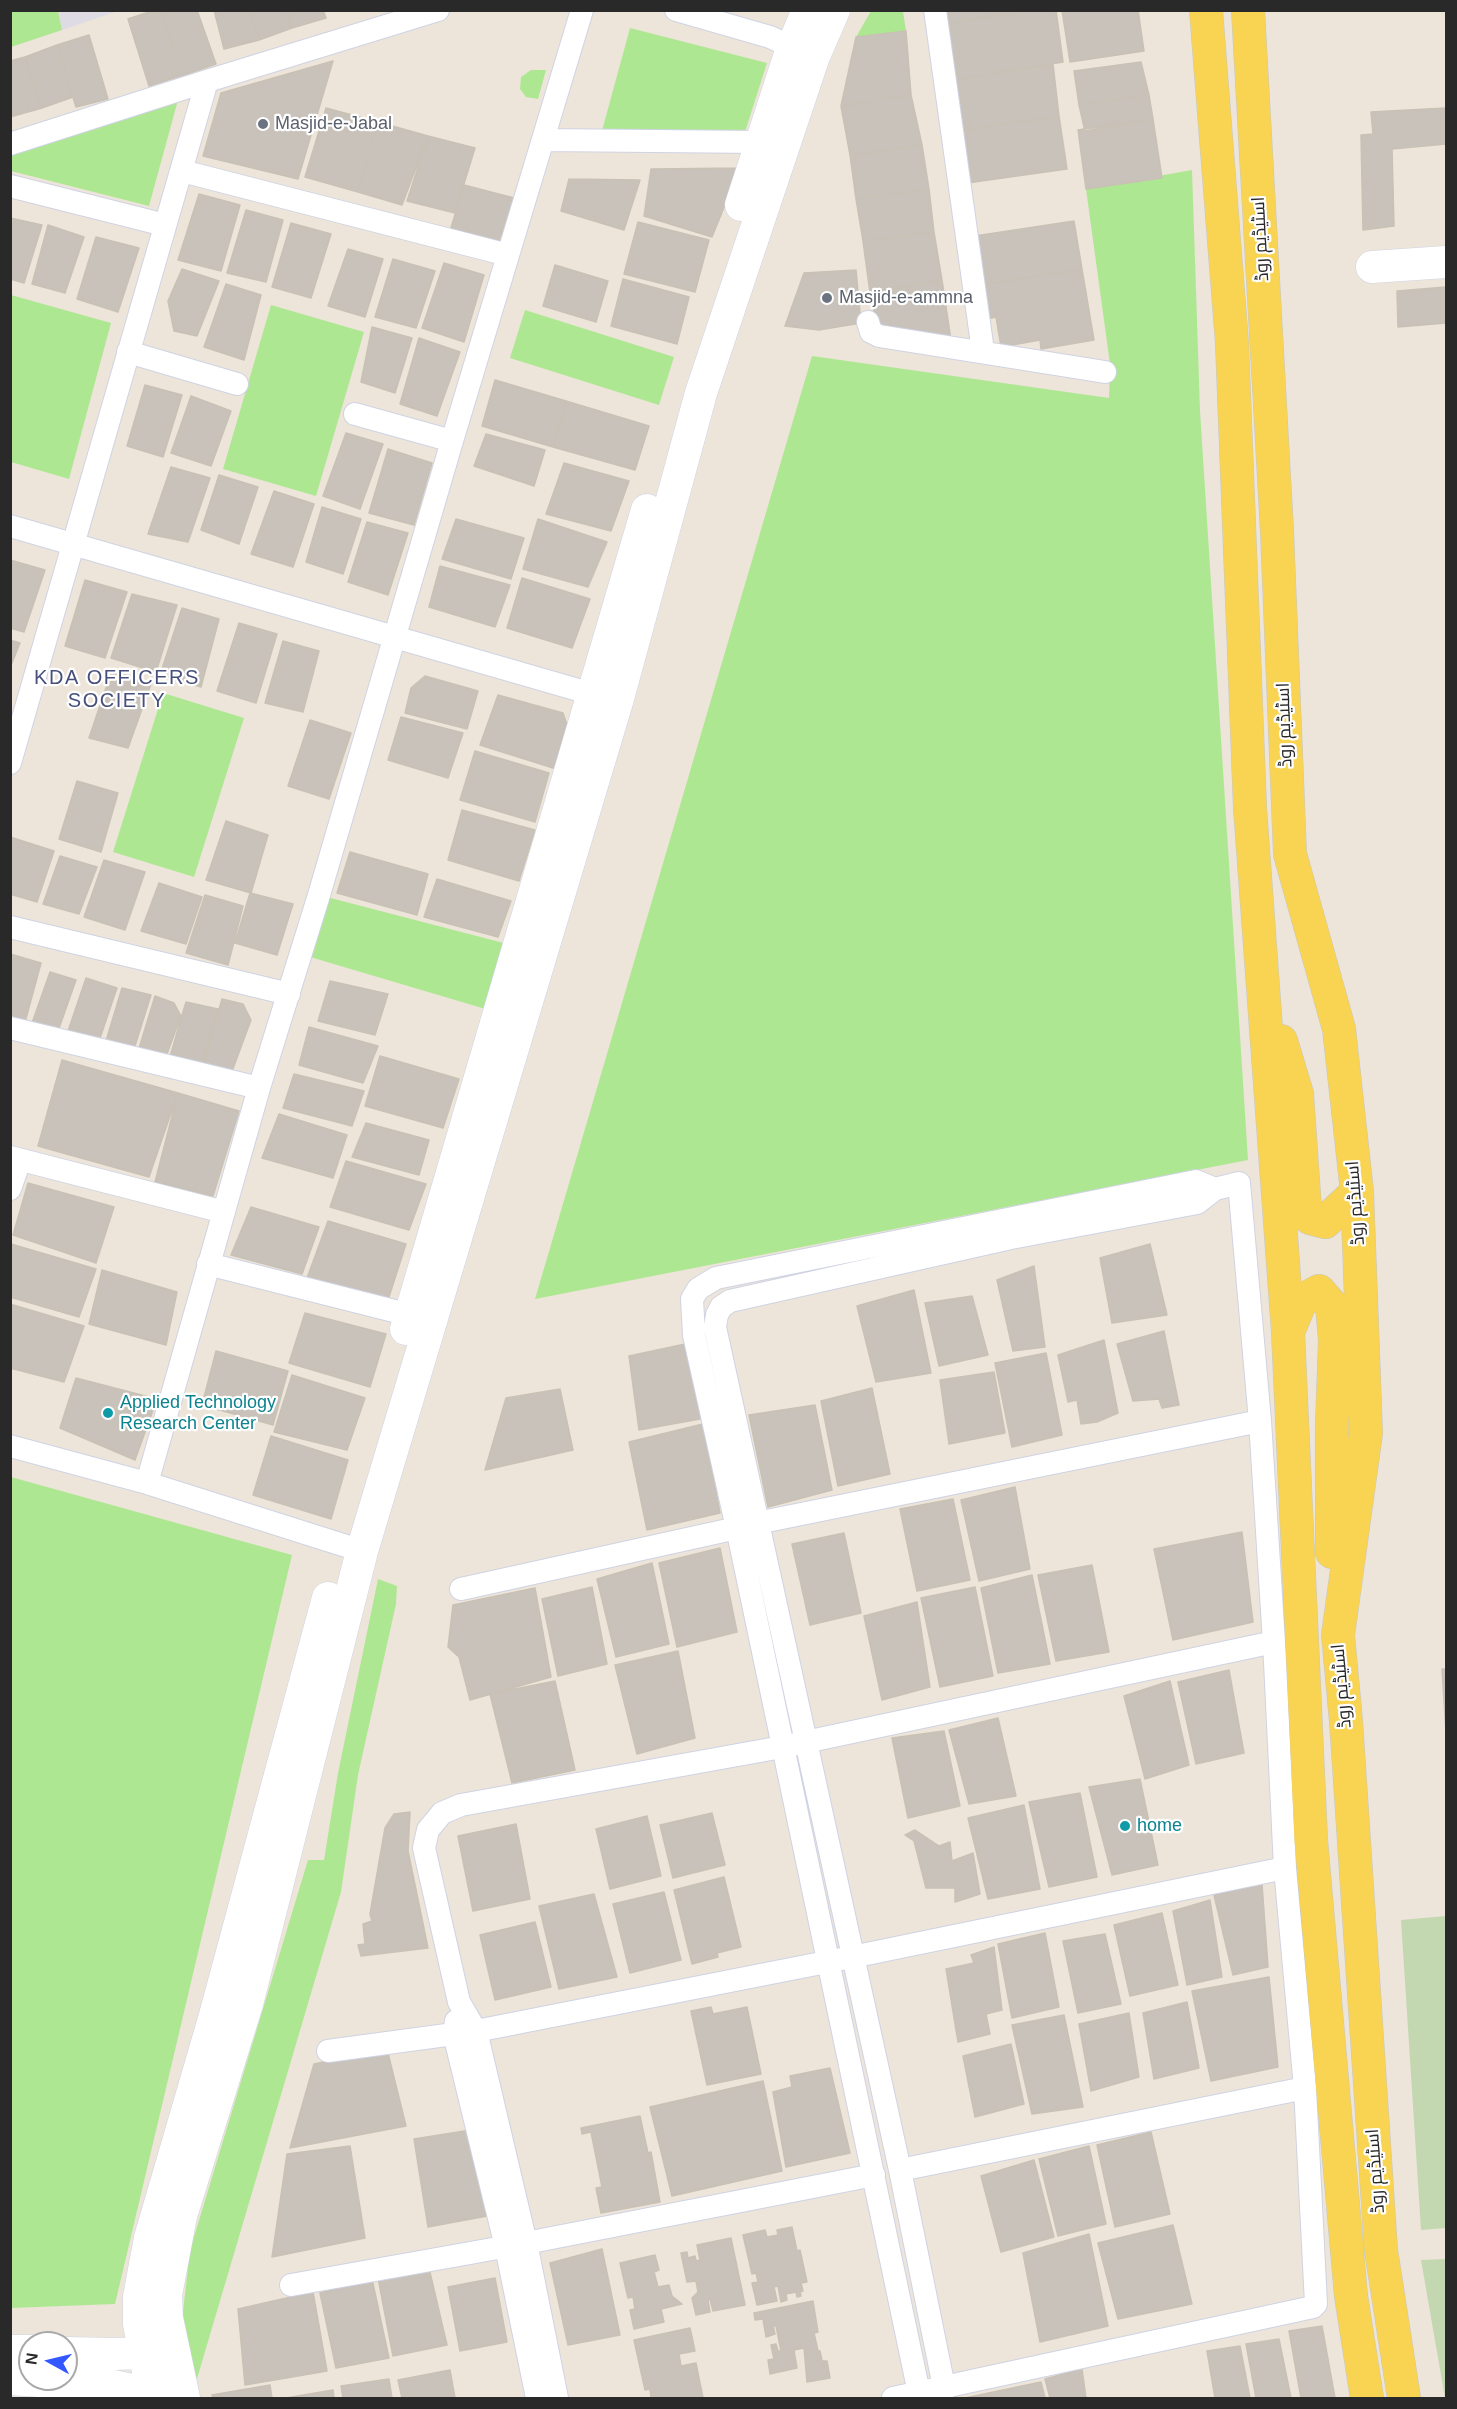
<!DOCTYPE html>
<html>
<head>
<meta charset="utf-8">
<style>
  body { margin:0 }
  #map { position:relative; width:1457px; height:2409px; overflow:hidden; background:#ede5da; font-family:Helvetica,sans-serif }
  canvas { display:block }
  .frame { position:absolute; inset:0; border:12px solid #292929; pointer-events:none }
  .north { position:absolute; left:18px; top:2331px; width:60px; height:60px; box-sizing:border-box; background:#fff; border:2px solid #a9a9a9; border-radius:50%; rotate:278deg; font-size:16px; font-weight:700; line-height:24px; text-align:center; color:#292929 }
  .north::after { content:''; display:block; margin:auto; width:21px; height:27px; background:#3458ff; clip-path:polygon(50% 0,100% 100%,50% 72%,0 100%) }
</style>
</head>
<body>
<div id="map">
<canvas width="1457" height="2409"></canvas>
<div class="frame"></div>
<div class="north">N</div>
</div>
<script>
const context = document.querySelector('canvas').getContext('2d');
context.lineJoin = 'round';
function fill(path, color) {
  context.fillStyle = color;
  context.fill(path, 'evenodd');
}
function poly(rows) {
  const path = new Path2D();
  for (const r of rows) {
    path.moveTo(r[0], r[1]);
    for (let i = 2; i < r.length; i += 2) path.lineTo(r[i], r[i + 1]);
  }
  return path;
}
function stroke(path, color, width, dash) {
  context.strokeStyle = color;
  context.lineWidth = width;
  context.lineCap = dash ? 'butt' : 'round';
  context.setLineDash(dash || []);
  context.stroke(path);
}
function write(font, color, halo, rows, align = 'center') {
  context.font = font + ' Helvetica,Cairo,sans-serif';
  context.lineWidth = 4.5;
  context.setLineDash([]);
  context.textBaseline = 'middle';
  context.strokeStyle = halo;
  context.fillStyle = color;
  for (const [text, x, y, turn = 0] of rows) {
    context.save();
    context.translate(x, y);
    context.rotate((+turn || 0) * Math.PI / 180);
    context.textAlign = isNaN(turn) ? turn : align;
    if (halo) context.strokeText(text, 0, 0);
    context.fillText(text, 0, 0);
    context.restore();
  }
}
const industrial = poly([
  [58,10,118,11,62,30]
]);
const green = poly([
  [10,11,58,11,62,30,11,47],
  [871,11,903,11,906,31,856,37],
  [630,28,767,63,743,138,600,138],
  [531,70,546,70,538,99,526,97,520,89,521,77],
  [181,89,149,206,11,171,10,144],
  [1192,170,1200,411,1248,1160,535,1299,812,356,1109,398,1110,364,1086,189],
  [11,295,111,323,69,479,11,462],
  [271,305,364,332,316,496,223,469],
  [525,310,674,357,659,405,510,358],
  [163,693,244,718,194,877,113,852],
  [319,895,519,947,499,1013,300,954],
  [11,1477,292,1555,115,2304,11,2308],
  [378,1579,397,1586,396,1604,358,1775,341,1892,196,2382,182,2320,190,2250,308,1860,324,1860,338,1773]
]);
const cemetery = poly([
  [1446,1916,1446,2228,1421,2230,1401,1920],
  [1446,2259,1446,2398,1445,2398,1421,2260]
]);
const building = poly([
  [155,10,161,10,184,75,149,86,128,19,155,10],
  [161,10,197,10,216,64,184,75,161,10],
  [214,10,250,10,259,40,224,49,214,10],
  [250,10,287,10,292,28,259,40,250,10],
  [287,10,323,10,326,18,292,28,287,10],
  [946,10,1024,10,948,24,946,10],
  [1024,10,1056,10,1063,62,951,80,943,25,1024,10],
  [1062,10,1138,10,1144,51,1070,62,1062,10],
  [906,31,911,95,841,106,856,37,906,31],
  [89,35,108,99,76,107,57,45,89,35],
  [57,45,73,97,42,108,25,57,57,45],
  [25,57,42,108,10,117,10,61,25,57],
  [333,61,298,179,203,156,221,93,333,61],
  [1141,62,1149,95,1079,105,1074,71,1141,62],
  [1053,64,1059,116,959,131,951,80,1053,64],
  [911,95,922,145,850,155,841,106,911,95],
  [1149,95,1153,119,1085,131,1079,105,1149,95],
  [326,108,378,122,358,192,305,177,326,108],
  [1446,108,1446,144,1392,149,1394,226,1363,230,1361,135,1373,134,1371,112,1446,108],
  [1059,116,1067,169,967,183,959,131,1059,116],
  [1153,119,1162,178,1086,189,1078,130,1153,119],
  [378,122,428,136,402,205,358,192,378,122],
  [428,136,475,148,455,213,407,201,428,136],
  [922,145,929,189,856,199,850,155,922,145],
  [740,168,712,237,644,216,651,169,740,168],
  [569,179,640,180,624,230,561,211,569,179],
  [464,185,514,198,498,244,450,231,464,185],
  [929,189,934,232,863,241,856,199,929,189],
  [199,194,240,205,221,271,178,260,199,194],
  [246,210,283,220,266,282,227,273,246,210],
  [10,218,42,225,24,283,10,279,10,218],
  [1074,221,1082,269,982,285,975,236,1074,221],
  [638,222,709,240,695,292,624,274,638,222],
  [291,223,331,234,311,298,272,287,291,223],
  [48,225,84,237,65,293,32,284,48,225],
  [934,232,942,280,870,293,863,241,934,232],
  [96,237,139,248,118,312,77,299,96,237],
  [348,249,383,259,365,317,328,306,348,249],
  [393,259,435,271,416,328,375,317,393,259],
  [444,263,484,275,464,342,422,328,444,263],
  [555,265,608,281,596,322,543,306,555,265],
  [182,269,219,281,197,336,174,331,168,301,182,269],
  [1082,269,1094,340,1041,349,1040,340,1001,347,996,317,987,319,982,285,1082,269],
  [856,270,861,323,819,330,785,326,804,273,856,270],
  [623,279,689,297,677,344,611,326,623,279],
  [942,280,951,340,878,330,870,293,942,280],
  [226,284,261,295,244,360,204,347,226,284],
  [1446,287,1446,323,1398,327,1397,291,1446,287],
  [372,327,412,338,395,393,361,382,372,327],
  [419,338,460,352,437,416,400,404,419,338],
  [495,380,566,401,553,447,482,426,495,380],
  [145,385,182,395,163,457,127,446,145,385],
  [191,396,231,411,211,466,171,453,191,396],
  [566,401,649,426,635,470,553,447,566,401],
  [346,433,383,444,360,509,323,496,346,433],
  [486,434,545,450,534,486,474,466,486,434],
  [388,449,432,463,414,525,369,513,388,449],
  [564,463,629,481,611,531,546,514,564,463],
  [171,467,210,478,188,542,148,534,171,467],
  [219,475,258,487,239,544,201,530,219,475],
  [274,491,314,504,293,567,251,554,274,491],
  [322,507,361,519,343,574,306,562,322,507],
  [456,519,524,538,511,579,442,559,456,519],
  [538,519,607,542,588,587,523,569,538,519],
  [367,522,408,533,388,595,348,582,367,522],
  [10,560,45,570,24,632,10,628,10,560],
  [440,566,510,585,495,627,429,607,440,566],
  [522,578,590,599,572,648,507,628,522,578],
  [85,580,127,592,105,658,65,646,85,580],
  [132,594,177,605,156,672,111,658,132,594],
  [182,608,219,619,201,687,160,675,182,608],
  [239,623,277,634,256,703,217,691,239,623],
  [10,640,20,643,10,668,10,640],
  [283,641,319,651,303,712,265,703,283,641],
  [112,670,151,684,128,748,89,738,112,670],
  [425,676,478,691,467,729,405,713,411,688,425,676],
  [498,695,563,713,568,728,553,768,480,745,498,695],
  [401,717,463,733,448,778,388,760,401,717],
  [310,720,351,733,329,799,288,786,310,720],
  [475,751,549,773,535,822,460,800,475,751],
  [77,781,118,793,101,852,59,839,77,781],
  [462,810,535,830,519,881,448,860,462,810],
  [226,821,268,835,251,893,206,880,226,821],
  [10,837,54,851,37,902,10,894,10,837],
  [350,852,428,874,417,915,337,893,350,852],
  [60,856,97,867,79,914,43,904,60,856],
  [104,860,145,872,125,930,84,917,104,860],
  [437,879,511,901,498,937,424,917,437,879],
  [159,883,202,897,186,944,141,931,159,883],
  [250,893,293,904,277,955,235,943,250,893],
  [205,895,243,906,228,965,186,953,205,895],
  [10,954,41,963,24,1026,10,1022,10,954],
  [50,972,76,980,57,1034,31,1026,50,972],
  [86,978,117,988,97,1047,66,1037,86,978],
  [330,981,388,994,375,1035,318,1021,330,981],
  [122,988,151,995,134,1049,106,1041,122,988],
  [155,996,174,1003,181,1016,164,1062,137,1055,155,996],
  [222,999,243,1004,251,1020,231,1074,203,1065,222,999],
  [186,1002,218,1009,201,1067,169,1060,186,1002],
  [309,1027,378,1046,363,1083,299,1065,309,1027],
  [380,1056,459,1079,443,1128,365,1106,380,1056],
  [62,1060,178,1093,149,1177,38,1146,62,1060],
  [294,1074,364,1091,352,1126,283,1108,294,1074],
  [178,1093,239,1111,213,1196,155,1182,178,1093],
  [279,1114,347,1135,333,1178,262,1158,279,1114],
  [366,1123,429,1140,419,1175,352,1157,366,1123],
  [346,1161,426,1184,409,1230,330,1207,346,1161],
  [28,1183,114,1207,96,1263,13,1235,28,1183],
  [251,1207,319,1227,302,1274,231,1255,251,1207],
  [328,1221,406,1244,388,1300,307,1278,328,1221],
  [11,1244,96,1269,79,1317,10,1297,11,1244],
  [1150,1244,1167,1315,1112,1323,1100,1258,1150,1244],
  [1034,1266,1045,1347,1013,1351,997,1280,1034,1266],
  [102,1270,177,1292,166,1345,89,1324,102,1270],
  [914,1290,931,1373,876,1382,857,1306,914,1290],
  [972,1296,988,1355,939,1366,925,1303,972,1296],
  [10,1304,84,1326,64,1382,10,1368,10,1304],
  [305,1313,386,1334,370,1387,289,1363,305,1313],
  [1164,1331,1179,1405,1162,1408,1159,1399,1133,1401,1117,1344,1164,1331],
  [1104,1340,1118,1413,1097,1422,1081,1424,1077,1400,1068,1402,1058,1355,1104,1340],
  [690,1343,700,1419,639,1430,629,1356,690,1343],
  [216,1351,288,1371,273,1425,202,1405,216,1351],
  [1046,1353,1062,1435,1012,1447,995,1363,1046,1353],
  [994,1372,1005,1433,949,1444,940,1380,994,1372],
  [292,1375,365,1398,347,1450,274,1432,292,1375],
  [76,1378,157,1399,135,1460,60,1428,76,1378],
  [872,1388,890,1474,838,1486,821,1401,872,1388],
  [560,1389,573,1450,485,1470,506,1398,560,1389],
  [815,1405,832,1490,768,1507,749,1415,815,1405],
  [703,1424,720,1513,647,1530,629,1442,703,1424],
  [271,1436,348,1460,331,1519,253,1495,271,1436],
  [1015,1487,1030,1569,979,1581,961,1500,1015,1487],
  [953,1499,970,1580,917,1591,900,1509,953,1499],
  [1242,1532,1253,1622,1173,1640,1154,1549,1242,1532],
  [844,1533,861,1613,810,1625,792,1544,844,1533],
  [720,1548,737,1632,677,1647,659,1563,720,1548],
  [652,1563,669,1644,616,1657,597,1579,652,1563],
  [1092,1565,1109,1652,1056,1661,1038,1575,1092,1565],
  [1032,1575,1050,1664,998,1673,981,1588,1032,1575],
  [592,1587,607,1664,558,1676,542,1599,592,1587],
  [975,1587,993,1676,940,1687,921,1598,975,1587],
  [535,1588,551,1677,470,1700,459,1657,448,1647,453,1605,535,1588],
  [917,1602,930,1687,882,1700,864,1616,917,1602],
  [678,1651,695,1738,637,1754,615,1665,678,1651],
  [1442,1669,1446,1669,1446,1732,1442,1669],
  [1229,1670,1244,1753,1196,1764,1178,1682,1229,1670],
  [555,1681,575,1770,512,1783,490,1694,555,1681],
  [1170,1681,1189,1765,1145,1779,1124,1696,1170,1681],
  [998,1718,1016,1796,969,1804,949,1730,998,1718],
  [944,1731,960,1806,908,1818,892,1738,944,1731],
  [1140,1779,1158,1865,1112,1875,1089,1787,1140,1779],
  [1080,1793,1097,1877,1049,1887,1029,1802,1080,1793],
  [1024,1805,1040,1889,988,1899,968,1818,1024,1805],
  [410,1812,408,1851,428,1948,361,1956,358,1945,365,1944,363,1924,372,1921,370,1914,385,1828,394,1814,410,1812],
  [712,1813,725,1865,673,1878,660,1825,712,1813],
  [647,1816,661,1876,610,1889,596,1829,647,1816],
  [516,1824,530,1899,473,1911,458,1836,516,1824],
  [915,1830,939,1846,950,1842,952,1861,973,1853,980,1894,955,1902,955,1888,926,1888,914,1841,905,1835,915,1830],
  [724,1877,741,1947,717,1953,718,1957,692,1964,674,1890,724,1877],
  [1262,1884,1268,1967,1233,1975,1214,1895,1262,1884],
  [664,1892,681,1960,630,1973,613,1904,664,1892],
  [594,1894,617,1977,559,1989,539,1906,594,1894],
  [1210,1900,1222,1977,1187,1985,1173,1911,1210,1900],
  [1162,1913,1178,1985,1130,1996,1114,1925,1162,1913],
  [535,1922,551,1987,495,2000,480,1935,535,1922],
  [1045,1933,1059,2007,1012,2018,998,1944,1045,1933],
  [1105,1934,1121,2004,1078,2013,1063,1941,1105,1934],
  [994,1947,1002,2010,986,2014,990,2034,958,2042,946,1969,974,1963,971,1955,994,1947],
  [1269,1977,1278,2067,1211,2081,1192,1991,1269,1977],
  [1187,2002,1199,2068,1154,2079,1143,2013,1187,2002],
  [711,2007,713,2014,747,2007,761,2074,707,2085,691,2011,711,2007],
  [1129,2013,1139,2077,1091,2091,1079,2024,1129,2013],
  [1064,2015,1083,2107,1032,2114,1012,2025,1064,2015],
  [1011,2044,1024,2104,975,2117,963,2056,1011,2044],
  [387,2049,406,2126,290,2148,314,2064,387,2049],
  [830,2068,850,2153,786,2167,773,2092,792,2087,790,2076,830,2068],
  [763,2081,782,2171,672,2196,650,2107,763,2081],
  [640,2116,648,2153,651,2152,660,2202,601,2213,596,2188,602,2187,591,2132,582,2134,581,2128,640,2116],
  [471,2130,487,2216,428,2227,414,2139,471,2130],
  [1151,2132,1170,2214,1115,2227,1097,2145,1151,2132],
  [350,2146,365,2238,272,2257,287,2154,350,2146],
  [1089,2146,1106,2224,1058,2236,1039,2159,1089,2146],
  [1034,2160,1054,2237,1001,2252,981,2176,1034,2160],
  [1173,2225,1192,2304,1118,2319,1098,2243,1173,2225],
  [792,2227,797,2251,800,2250,807,2282,801,2283,803,2291,800,2292,801,2296,797,2297,796,2292,786,2294,787,2300,781,2302,778,2286,774,2287,777,2301,757,2305,752,2283,758,2282,756,2273,752,2274,743,2235,765,2230,767,2237,778,2235,777,2230,792,2227],
  [1089,2234,1108,2326,1040,2342,1023,2253,1089,2234],
  [731,2238,745,2305,713,2311,710,2299,708,2300,710,2312,696,2315,692,2298,698,2292,696,2281,687,2282,681,2253,687,2252,688,2258,695,2256,696,2261,700,2260,697,2245,731,2238],
  [602,2249,620,2335,568,2345,550,2263,602,2249],
  [655,2255,659,2270,654,2272,658,2287,669,2285,672,2296,682,2304,661,2309,664,2322,634,2329,630,2310,635,2309,633,2297,628,2298,620,2263,655,2255],
  [429,2268,447,2345,393,2356,378,2278,429,2268],
  [495,2278,507,2342,460,2351,448,2287,495,2278],
  [372,2279,389,2358,336,2368,320,2293,372,2279],
  [313,2292,327,2371,245,2385,238,2309,313,2292],
  [813,2301,818,2332,814,2333,818,2351,820,2351,822,2361,827,2361,830,2378,807,2382,804,2348,794,2350,797,2368,770,2374,768,2360,774,2359,771,2345,776,2344,778,2351,781,2351,776,2326,773,2326,775,2334,766,2337,763,2319,755,2320,754,2313,813,2301],
  [1322,2326,1335,2398,1301,2398,1289,2331,1322,2326],
  [690,2328,695,2351,679,2354,681,2366,696,2363,703,2398,651,2398,650,2389,645,2390,634,2340,690,2328],
  [1279,2339,1291,2398,1256,2398,1246,2344,1279,2339],
  [1240,2346,1250,2398,1215,2398,1207,2351,1240,2346],
  [1082,2369,1086,2398,1050,2398,1045,2379,1082,2369],
  [450,2370,455,2398,402,2398,398,2380,450,2370],
  [389,2379,392,2398,343,2398,341,2386,389,2379],
  [1041,2382,1045,2398,965,2398,1041,2382],
  [270,2385,272,2398,213,2398,212,2395,270,2385],
  [333,2390,334,2398,286,2398,333,2390]
]);
const street = poly([
  [676,10,770,37,805,53],
  [935,10,983,351],
  [543,140,761,142],
  [10,144,207,81,438,10],
  [182,171,508,255],
  [10,186,165,225],
  [868,322,871,332,879,336,1105,372],
  [128,352,237,384],
  [355,414,452,441],
  [10,526,606,698],
  [10,763,207,81],
  [10,927,289,994],
  [10,1028,259,1088],
  [10,1157,224,1212],
  [10,1189,20,1160],
  [208,1264,410,1315],
  [10,1446,147,1483,362,1551],
  [147,1483,259,1088,319,895,452,441,582,10],
  [757,1523,1260,1421],
  [461,1589,737,1528],
  [456,2021,454,2034,506,2247,537,2398],
  [328,2051,476,2031,852,1957,1285,1868],
  [900,2170,1305,2088],
  [291,2285,526,2243,874,2175],
  [557,2398,526,2243,476,2031,459,2002,424,1848,428,1830,442,1813,461,1805,782,1747,1274,1642],
  [893,2398,944,2387,1313,2307,1316,2304,1305,2088,1285,1868,1274,1642,1260,1421,1239,1183,1215,1189,1197,1203,1011,1238,730,1301,721,1307,717,1315,715,1327,900,2170,944,2387,942,2398],
  [923,2398,919,2393,737,1528,694,1335,692,1299,698,1289,716,1278,1196,1181,1215,1189]
]);
const secondary = poly([
  [741,205,792,48,808,10],
  [1372,267,1446,262],
  [406,1329,647,510],
  [10,2351,30,2351],
  [66,2353,114,2354,143,2353,163,2349],
  [10,2379,113,2386,152,2394,169,2392],
  [153,2398,139,2324,139,2297,150,2238,214,2019,328,1598],
  [184,2398,167,2318,166,2295,181,2216,247,2004,362,1551,617,702,701,393,814,56,834,10]
]);
const primary = poly([
  [1206,10,1232,343,1250,808,1288,1332,1311,1840,1351,2296,1367,2398],
  [1248,10,1277,531,1290,854,1339,1029,1357,1192,1366,1433,1338,1635,1346,1721,1381,2250,1404,2398],
  [1281,1041,1297,1094,1305,1209,1310,1218,1325,1222,1357,1192],
  [1288,1332,1301,1301,1319,1291,1332,1306,1335,1340,1332,1423,1332,1552]
]);
const markers = [
  [263,124,6,"#6b7280"],
  [827,298,6,"#6b7280"],
  [108,1413,6,"#0f9aa8"],
  [1125,1826,6,"#0f9aa8"]
];
const worshipNames = [
  ["Masjid-e-Jabal",275,124],
  ["Masjid-e-ammna",839,298]
];
const streetNames = [
  ["اسٹیڈیم روڈ",1261,239,-93],
  ["اسٹیڈیم روڈ",1285,725,-92],
  ["اسٹیڈیم روڈ",1356,1203,-94],
  ["اسٹیڈیم روڈ",1342,1686,-95],
  ["اسٹیڈیم روڈ",1376,2171,-94]
];
const cultureNames = [
  ["Applied Technology",120,1403],
  ["Research Center",120,1424],
  ["home",1137,1826]
];
const neighbourhoodNames = [
  ["KDA OFFICERS",117,678],
  ["SOCIETY",117,701]
];
fill(industrial, '#dedbe4');
fill(green, '#aee792');
fill(cemetery, '#c3d8b0');
fill(building, '#c8c2ba');
stroke(building, '#c8c1b4', 1.5);
stroke(street, '#cfd3e3', 24);
stroke(secondary, '#cfd3e3', 33);
stroke(primary, '#c7c7c7', 34);
stroke(street, '#fff', 22);
stroke(secondary, '#fff', 32);
stroke(primary, '#f9d452', 33);
for (const [x, y, r, color] of markers) {
  const dot = new Path2D();
  dot.arc(x, y, r, 0, 2 * Math.PI);
  context.fillStyle = color;
  context.fill(dot);
  stroke(dot, '#fff', 2);
}
write('18px', '#5b616d', '#fff', worshipNames, 'left');
write('18px', '#292929', '#fff', streetNames);
write('18px', '#0d838f', '#fff', cultureNames, 'left');
context.letterSpacing = '1.5px';
write('20px', '#47507c', '#fff', neighbourhoodNames);
context.letterSpacing = '0px';
</script>
</body>
</html>
